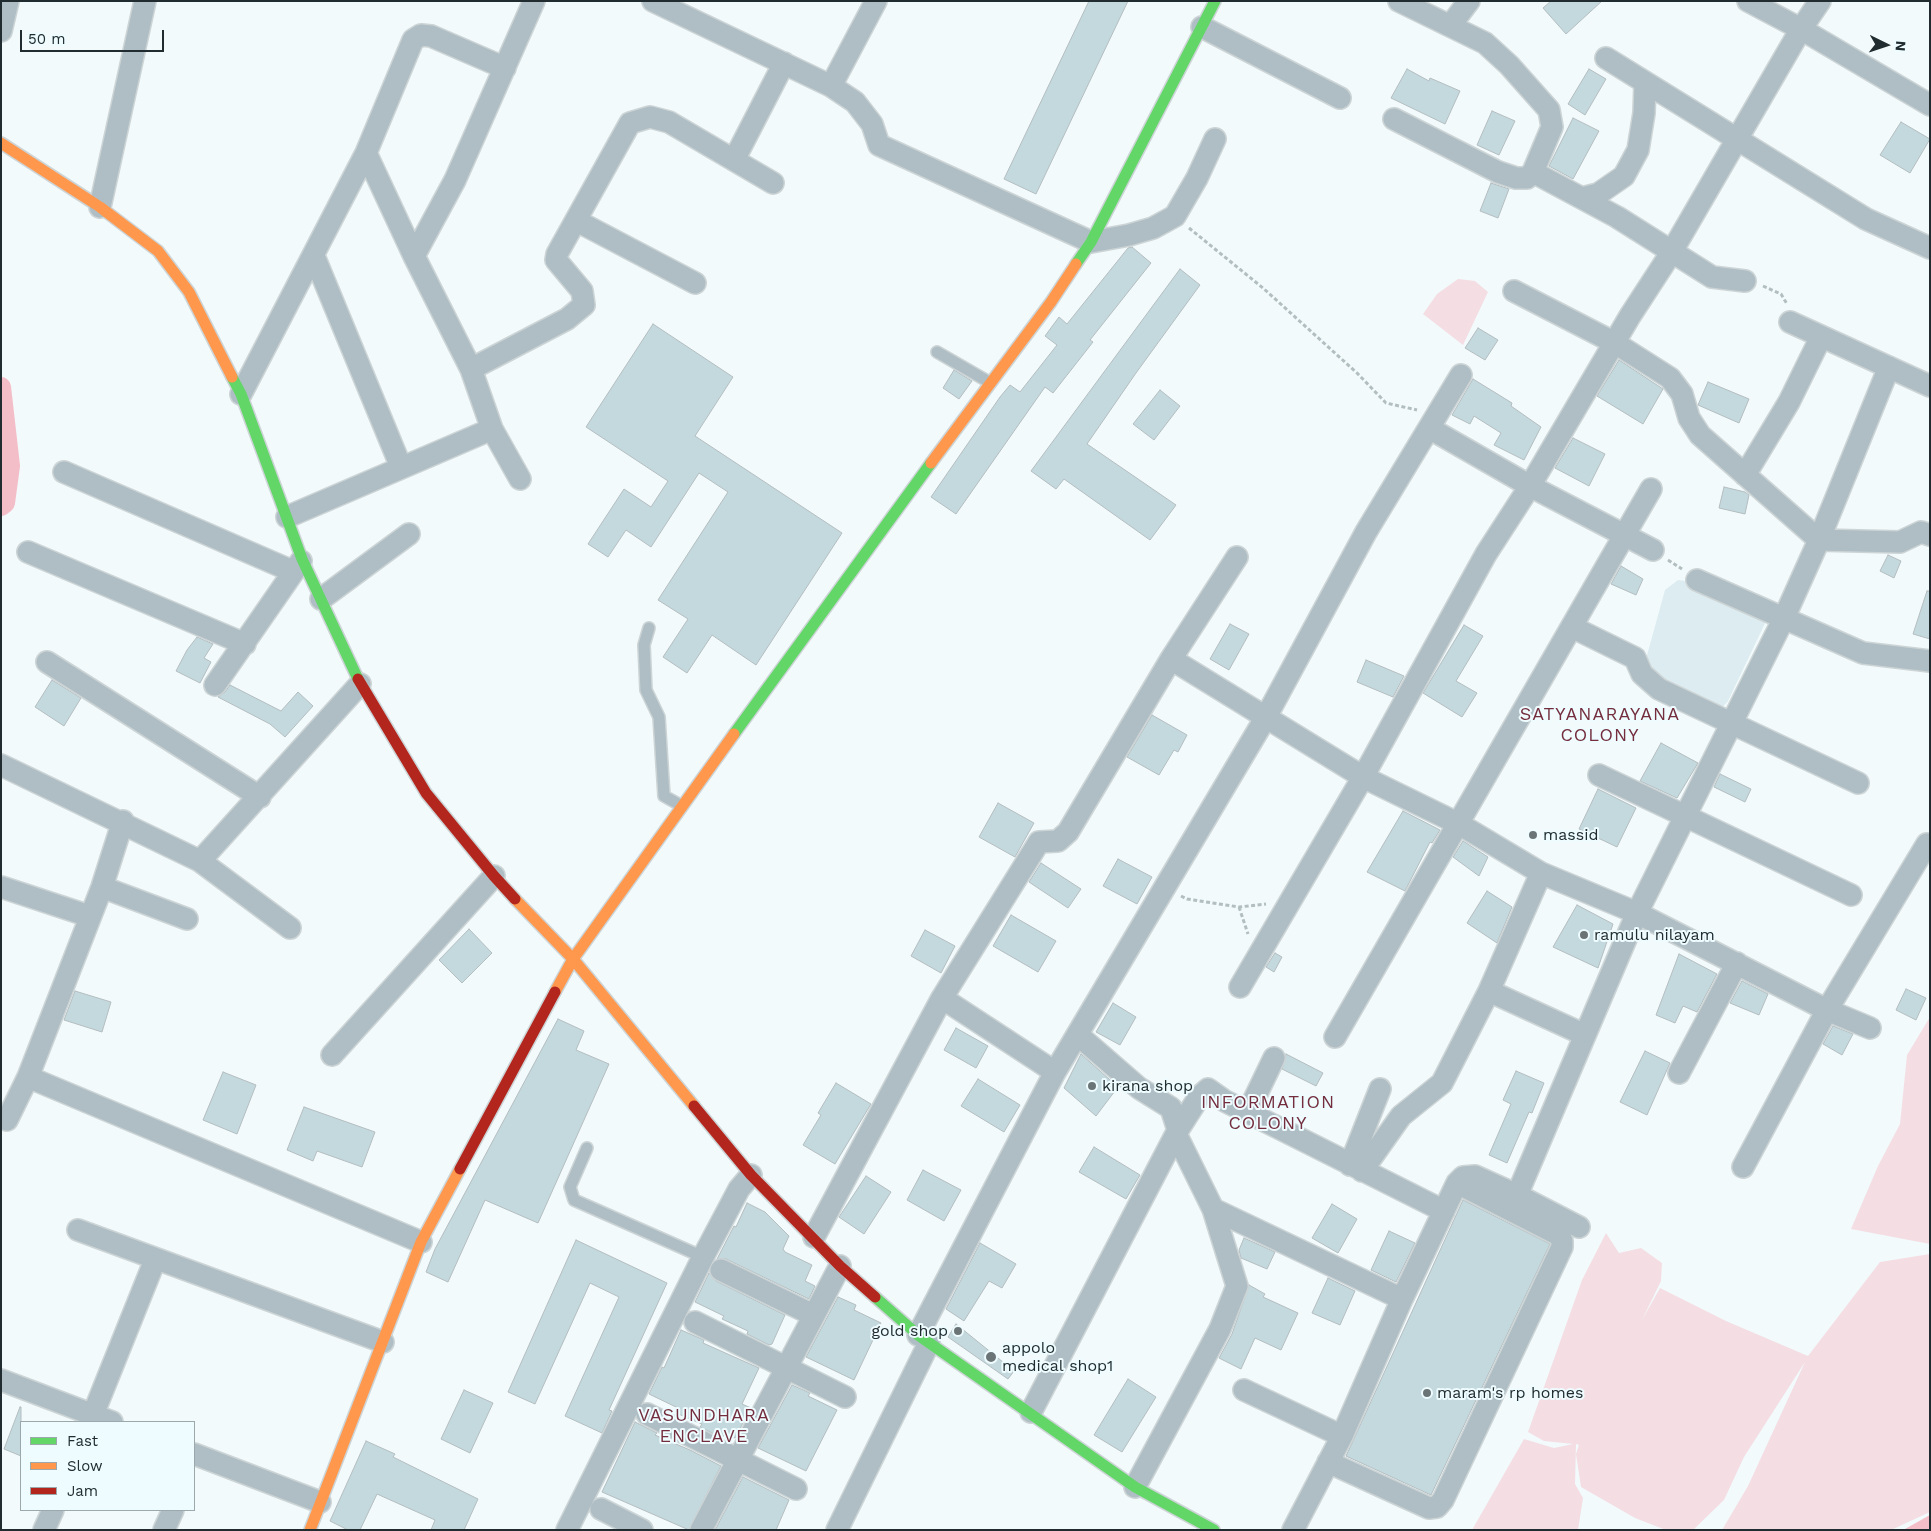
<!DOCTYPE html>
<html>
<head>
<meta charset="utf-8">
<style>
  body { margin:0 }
  #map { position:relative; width:1931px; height:1531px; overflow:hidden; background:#f2fafc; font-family:"Work Sans",sans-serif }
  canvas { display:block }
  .frame { position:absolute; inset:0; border:2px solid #202c2f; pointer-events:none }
  .legend { position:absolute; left:20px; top:1421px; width:175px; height:90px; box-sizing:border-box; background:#effcff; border:1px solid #9ca9ac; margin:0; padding:6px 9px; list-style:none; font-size:15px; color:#202c2f }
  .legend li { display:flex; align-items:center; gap:10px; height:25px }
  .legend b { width:25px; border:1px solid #9ca9ac }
  .north { position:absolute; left:1861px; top:20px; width:50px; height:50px; -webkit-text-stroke:4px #effcff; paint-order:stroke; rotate:94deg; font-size:14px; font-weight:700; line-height:20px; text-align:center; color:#202c2f }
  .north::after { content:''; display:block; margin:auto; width:18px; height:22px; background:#202c2f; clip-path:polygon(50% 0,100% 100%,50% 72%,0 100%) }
  .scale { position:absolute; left:20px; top:30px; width:144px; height:22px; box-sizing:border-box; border:2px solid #202c2f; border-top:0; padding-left:6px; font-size:15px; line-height:18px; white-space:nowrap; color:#202c2f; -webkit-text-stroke:4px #effcff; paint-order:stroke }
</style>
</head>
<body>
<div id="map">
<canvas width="1931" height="1531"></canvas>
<div class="frame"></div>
<ul class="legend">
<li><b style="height:6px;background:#63d668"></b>Fast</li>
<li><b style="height:6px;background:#ff974d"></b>Slow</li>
<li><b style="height:6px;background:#b3261e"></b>Jam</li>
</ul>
<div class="north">N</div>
<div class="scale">50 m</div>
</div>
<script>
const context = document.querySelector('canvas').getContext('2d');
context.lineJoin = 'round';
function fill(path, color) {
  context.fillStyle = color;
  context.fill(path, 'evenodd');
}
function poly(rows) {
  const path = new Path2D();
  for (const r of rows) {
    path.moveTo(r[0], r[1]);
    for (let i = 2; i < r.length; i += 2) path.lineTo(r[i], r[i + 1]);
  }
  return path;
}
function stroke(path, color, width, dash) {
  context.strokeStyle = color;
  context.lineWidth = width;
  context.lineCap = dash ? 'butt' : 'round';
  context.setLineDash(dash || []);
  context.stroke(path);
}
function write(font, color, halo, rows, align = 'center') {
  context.font = font + ' "Work Sans",sans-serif';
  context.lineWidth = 4;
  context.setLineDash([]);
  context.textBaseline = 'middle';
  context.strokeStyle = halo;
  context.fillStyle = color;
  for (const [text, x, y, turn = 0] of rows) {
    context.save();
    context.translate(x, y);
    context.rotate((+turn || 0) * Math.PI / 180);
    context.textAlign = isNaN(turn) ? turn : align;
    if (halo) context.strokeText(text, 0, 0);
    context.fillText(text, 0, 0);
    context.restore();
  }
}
const built = poly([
  [1678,580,1693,582,1768,617,1728,701,1719,711,1649,675,1646,659,1665,590]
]);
const green = poly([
  [1458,279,1475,281,1488,292,1463,345,1423,314,1437,294],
  [1930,1017,1930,1244,1851,1229,1878,1166,1900,1124,1907,1055],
  [1606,1233,1619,1253,1641,1248,1662,1263,1661,1281,1642,1320,1660,1288,1726,1321,1808,1356,1880,1262,1930,1254,1930,1512,1891,1530,1722,1530,1748,1486,1805,1362,1744,1457,1724,1500,1693,1530,1666,1530,1635,1518,1581,1487,1576,1454,1579,1445,1576,1444,1575,1484,1583,1498,1578,1530,1472,1530,1524,1439,1554,1448,1573,1444,1544,1441,1528,1432,1582,1280]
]);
const water = poly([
  [1930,1515,1930,1530,1904,1530,1905,1529]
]);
const canal = poly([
  [1,387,10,466,5,503,1,506]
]);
const building = poly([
  [1089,1,1128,1,1036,194,1004,179,1089,1],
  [1551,1,1602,1,1566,34,1543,8,1551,1],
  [1407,69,1429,81,1430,78,1460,91,1445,124,1391,98,1407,69],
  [1589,69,1606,79,1585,115,1568,104,1589,69],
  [1492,111,1515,121,1499,155,1477,145,1492,111],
  [1573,118,1599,131,1573,179,1549,166,1573,118],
  [1901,122,1930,139,1910,173,1880,155,1901,122],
  [1491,183,1509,189,1498,218,1480,211,1491,183],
  [1132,247,1151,263,1090,340,1093,342,1053,393,1045,387,956,514,931,497,1000,397,1010,385,1020,392,1057,345,1045,336,1059,317,1067,324,1128,248,1132,247],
  [1180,269,1200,285,1136,373,1087,444,1176,505,1150,540,1064,479,1056,489,1031,471,1180,269],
  [653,324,733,377,695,436,842,533,756,665,712,635,687,673,663,657,688,619,658,600,728,492,699,473,651,547,626,530,608,557,588,544,624,489,651,507,668,481,586,427,653,324],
  [1478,328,1498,340,1485,360,1465,348,1478,328],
  [1619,360,1663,389,1643,424,1597,396,1619,360],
  [954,370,972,381,959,399,943,388,954,370],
  [1473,379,1512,403,1511,406,1541,427,1524,460,1494,445,1501,433,1474,416,1470,424,1452,415,1473,379],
  [1708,382,1749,399,1739,423,1698,405,1708,382],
  [1160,390,1180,406,1154,440,1133,424,1160,390],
  [1573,438,1605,454,1589,486,1555,468,1573,438],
  [1724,487,1745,492,1749,495,1745,514,1719,508,1724,487],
  [1888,555,1901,561,1894,578,1880,571,1888,555],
  [1621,566,1643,579,1636,595,1611,584,1621,566],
  [1927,591,1930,591,1930,639,1913,634,1927,591],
  [1230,624,1249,634,1229,670,1210,659,1230,624],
  [1464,625,1483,636,1456,681,1477,693,1462,717,1423,693,1464,625],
  [197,637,213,644,204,658,211,662,200,683,176,671,187,650,197,637],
  [1366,660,1404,676,1393,697,1357,682,1366,660],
  [52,680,81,698,64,726,35,707,52,680],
  [230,685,281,711,298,692,313,706,285,737,270,724,218,697,225,692,230,685],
  [1152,715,1187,735,1178,752,1174,750,1159,775,1127,757,1152,715],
  [1661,743,1698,763,1677,798,1640,781,1661,743],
  [1720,774,1751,789,1745,802,1714,787,1720,774],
  [1598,789,1636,808,1617,847,1579,829,1598,789],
  [998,803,1034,823,1015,857,979,837,998,803],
  [1403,811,1440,830,1432,843,1430,842,1405,891,1367,872,1403,811],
  [1463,841,1488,857,1479,876,1453,857,1463,841],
  [1118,859,1152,877,1137,904,1103,886,1118,859],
  [1041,863,1081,889,1068,908,1029,882,1041,863],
  [1487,891,1512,907,1497,943,1467,923,1487,891],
  [1577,905,1613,924,1598,968,1553,947,1577,905],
  [1011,915,1056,941,1038,972,993,946,1011,915],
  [469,929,492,953,462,983,439,960,469,929],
  [925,930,955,946,941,973,911,956,925,930],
  [1275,953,1282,957,1274,972,1266,967,1275,953],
  [1679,954,1717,974,1697,1012,1683,1006,1675,1023,1656,1015,1679,954],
  [1742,981,1768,994,1759,1015,1730,1003,1742,981],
  [1906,989,1926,998,1916,1020,1896,1010,1906,989],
  [75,991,111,1002,102,1032,64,1020,75,991],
  [1113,1003,1136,1017,1120,1045,1096,1032,1113,1003],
  [558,1019,584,1031,576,1050,609,1064,538,1223,485,1200,448,1282,426,1272,435,1249,558,1019],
  [1833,1026,1853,1034,1842,1055,1823,1044,1833,1026],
  [956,1028,988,1046,976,1068,944,1050,956,1028],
  [1645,1051,1670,1063,1647,1115,1620,1102,1645,1051],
  [1081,1054,1118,1087,1096,1116,1064,1088,1081,1054],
  [1286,1054,1323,1073,1316,1086,1282,1069,1286,1054],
  [1516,1071,1544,1083,1532,1113,1529,1112,1507,1163,1489,1155,1511,1104,1503,1100,1516,1071],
  [223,1072,256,1085,237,1134,203,1120,223,1072],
  [978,1079,1020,1105,1004,1132,961,1106,978,1079],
  [836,1083,871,1104,835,1164,803,1145,821,1115,818,1113,836,1083],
  [304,1107,375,1132,362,1167,317,1151,313,1161,287,1150,304,1107],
  [1094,1147,1140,1175,1126,1199,1079,1172,1094,1147],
  [923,1170,961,1190,944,1221,907,1200,923,1170],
  [866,1176,891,1192,864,1234,839,1217,866,1176],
  [1463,1200,1550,1244,1431,1495,1346,1456,1463,1200],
  [747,1203,765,1212,789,1236,783,1249,785,1252,812,1265,805,1281,815,1286,809,1299,726,1259,717,1259,734,1226,736,1227,747,1203],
  [1332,1204,1357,1219,1338,1253,1312,1238,1332,1204],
  [1389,1231,1415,1243,1396,1282,1371,1270,1389,1231],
  [1244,1238,1275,1252,1267,1269,1241,1258,1239,1250,1244,1238],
  [576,1240,667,1283,609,1410,612,1411,602,1433,565,1416,619,1297,590,1283,535,1404,508,1392,576,1240],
  [980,1243,1016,1264,1002,1288,989,1281,964,1321,946,1309,980,1243],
  [709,1273,716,1281,785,1315,772,1344,769,1345,747,1334,748,1331,722,1319,724,1316,695,1302,709,1273],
  [1328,1278,1355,1291,1340,1325,1312,1313,1328,1278],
  [1249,1285,1265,1294,1263,1297,1298,1313,1281,1350,1255,1338,1241,1369,1219,1358,1232,1334,1249,1285],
  [838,1297,856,1305,854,1310,881,1323,854,1380,806,1357,838,1297],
  [956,1324,1014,1371,1008,1379,948,1337,956,1324],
  [681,1330,704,1340,703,1343,759,1368,742,1404,751,1408,735,1438,724,1435,722,1438,700,1427,702,1424,676,1413,678,1408,649,1394,662,1367,664,1368,681,1330],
  [1128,1379,1156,1397,1122,1452,1094,1435,1128,1379],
  [792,1385,810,1393,808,1396,837,1410,806,1471,758,1448,792,1385],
  [464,1390,493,1403,470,1453,441,1439,464,1390],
  [20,1407,21,1407,21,1456,4,1449,20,1407],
  [635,1422,657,1433,655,1435,690,1450,721,1466,689,1530,602,1492,635,1422],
  [366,1441,395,1454,393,1457,478,1499,464,1530,431,1530,435,1520,377,1494,360,1530,348,1530,330,1521,366,1441],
  [743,1477,789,1500,776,1530,715,1530,743,1477]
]);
const path = poly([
  [1189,228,1263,288,1357,373,1386,403,1417,410],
  [1763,286,1781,294,1787,304],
  [1668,560,1682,569],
  [1181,896,1187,899,1239,907,1266,904],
  [1239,907,1248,934]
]);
const lane = poly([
  [937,352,989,382],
  [649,628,644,645,646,690,659,717,664,796,682,806],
  [587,1148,570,1187,574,1200,703,1257]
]);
const street = poly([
  [653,1,831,86,855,102,872,124,879,145,1091,242,1129,235,1153,228,1175,216,1197,178,1215,139],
  [1748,1,1801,29,1930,105],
  [1450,26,1469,1],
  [1202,27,1340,98],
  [1,31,8,1],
  [1606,58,1866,219,1930,248],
  [831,86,876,1],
  [1394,119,1498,172,1516,178,1527,178,1533,172,1552,127,1549,110,1509,65,1485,43,1399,1],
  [366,153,414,256,471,369,492,429,520,479],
  [734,160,784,63],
  [1533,172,1617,217,1712,277,1745,281],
  [1582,198,1598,194,1624,176,1638,150,1644,113,1645,83],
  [100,207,145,1],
  [577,221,695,283],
  [314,256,401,467],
  [414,256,455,180,534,1],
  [1514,291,1615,343,1670,378,1682,394,1689,418,1700,435,1819,540,1889,367],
  [1790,322,1930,386],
  [471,369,567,319,584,305,582,291,556,260,557,254,630,123,650,117,669,122,773,183],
  [241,394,366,153,413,40,421,35,431,36,505,68],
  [1429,428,1530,486,1653,550],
  [64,472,292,571],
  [1745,475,1789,402,1821,337],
  [287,517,492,429],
  [28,552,245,644],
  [1697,580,1863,653,1930,661],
  [321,599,409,534],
  [1572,627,1635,658,1642,674,1659,689,1858,783],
  [1171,659,1363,777,1459,824,1541,873,1637,913,1827,1010,1870,1028],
  [47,662,260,797],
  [215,685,301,561],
  [1,765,200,861,290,928],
  [1599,775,1851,895],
  [200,861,360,684],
  [1,887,89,916],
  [102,887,187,919],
  [1240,987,1363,777,1486,554,1530,486,1630,316,1671,253,1801,29,1820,1],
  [1489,991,1585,1035],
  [942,998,1039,842,1058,841,1068,832,1171,659,1237,557],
  [1078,1035,1139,1088,1171,1108,1178,1130],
  [1335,1037,1651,489],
  [332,1055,494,876],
  [1679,1073,1737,963],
  [28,1077,421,1242],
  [1248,1112,1274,1058],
  [7,1120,28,1077,102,887,123,821],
  [1350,1165,1380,1089],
  [1743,1167,1827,1010,1927,844],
  [1362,1171,1401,1116,1442,1083,1489,991,1541,873],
  [1517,1195,1579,1227],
  [1213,1209,1402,1299,1342,1436,1293,1530],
  [78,1230,383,1342],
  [814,1237,942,998,1055,1072],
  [721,1270,813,1315],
  [1402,1299,1457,1183,1463,1177,1475,1176,1517,1195,1637,913,1784,618,1819,540,1900,542,1921,532,1930,535],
  [695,1322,845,1397],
  [918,1335,1055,1072,1266,717,1366,532,1461,375],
  [1,1380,112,1422],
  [1244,1390,1342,1436],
  [1031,1412,1178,1130,1199,1097,1208,1089,1225,1101,1444,1211],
  [647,1414,796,1489],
  [90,1422,155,1260],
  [194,1454,320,1502],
  [1328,1462,1429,1508,1437,1507,1443,1500,1562,1247,1562,1241,1559,1235,1457,1183],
  [1135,1487,1220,1329,1237,1286,1213,1209,1177,1136],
  [601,1509,642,1530],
  [44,1530,53,1510],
  [164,1530,173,1510],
  [567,1530,703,1257,739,1189,751,1175],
  [701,1530,840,1266],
  [837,1530,929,1343]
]);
const fast = poly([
  [1076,264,1091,242,1215,1],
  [232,377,241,394,302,559,358,679],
  [734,734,931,463],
  [875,1297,918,1335,1135,1487,1214,1530]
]);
const slow = poly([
  [1,143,100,207,158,251,189,292,232,377],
  [931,463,1051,302,1076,264],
  [515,899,573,959,694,1106],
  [555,992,573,959,734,734],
  [310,1530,421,1242,460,1169]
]);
const jam = poly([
  [358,679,426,793,494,876,515,899],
  [694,1106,751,1175,840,1266,875,1297],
  [460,1169,555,992]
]);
const markers = [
  [1533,835,5,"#6a7477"],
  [1584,935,5,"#6a7477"],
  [1092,1086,5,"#6a7477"],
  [958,1331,5,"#6a7477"],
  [991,1357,6,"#6a7477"],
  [1427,1393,5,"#6a7477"]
];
const poiNames = [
  ["massid",1543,835],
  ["ramulu nilayam",1594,935],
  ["kirana shop",1102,1086],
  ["gold shop",948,1331,"right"],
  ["appolo",1002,1348],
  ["medical shop1",1002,1366],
  ["maram's rp homes",1437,1393]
];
const neighbourhoodNames = [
  ["SATYANARAYANA",1600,715],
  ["COLONY",1600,736],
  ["INFORMATION",1268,1103],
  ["COLONY",1268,1124],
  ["VASUNDHARA",704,1416],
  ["ENCLAVE",704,1437]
];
fill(built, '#dcecf0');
fill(green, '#f4dee3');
fill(water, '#f4bec8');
stroke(canal, '#f4bec8', 20);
fill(building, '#c3d9de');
stroke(building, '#b4bdc0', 1);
stroke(lane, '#cdd4d6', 14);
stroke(street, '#cdd4d6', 24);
stroke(fast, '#cdd4d6', 14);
stroke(slow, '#cdd4d6', 14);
stroke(jam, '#cdd4d6', 14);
stroke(path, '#b2bec0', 3, [4, 2.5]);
stroke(lane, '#aebec4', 11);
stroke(street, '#aebec4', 21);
stroke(fast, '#63d668', 11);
stroke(slow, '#ff974d', 11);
stroke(jam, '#b3261e', 11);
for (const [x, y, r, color] of markers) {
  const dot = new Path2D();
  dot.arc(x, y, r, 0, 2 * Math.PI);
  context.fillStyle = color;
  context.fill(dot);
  stroke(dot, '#effcff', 2);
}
write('16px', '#202c2f', '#effcff', poiNames, 'left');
context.letterSpacing = '1px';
write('18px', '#732d3d', '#effcff', neighbourhoodNames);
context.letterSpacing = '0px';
</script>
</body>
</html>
